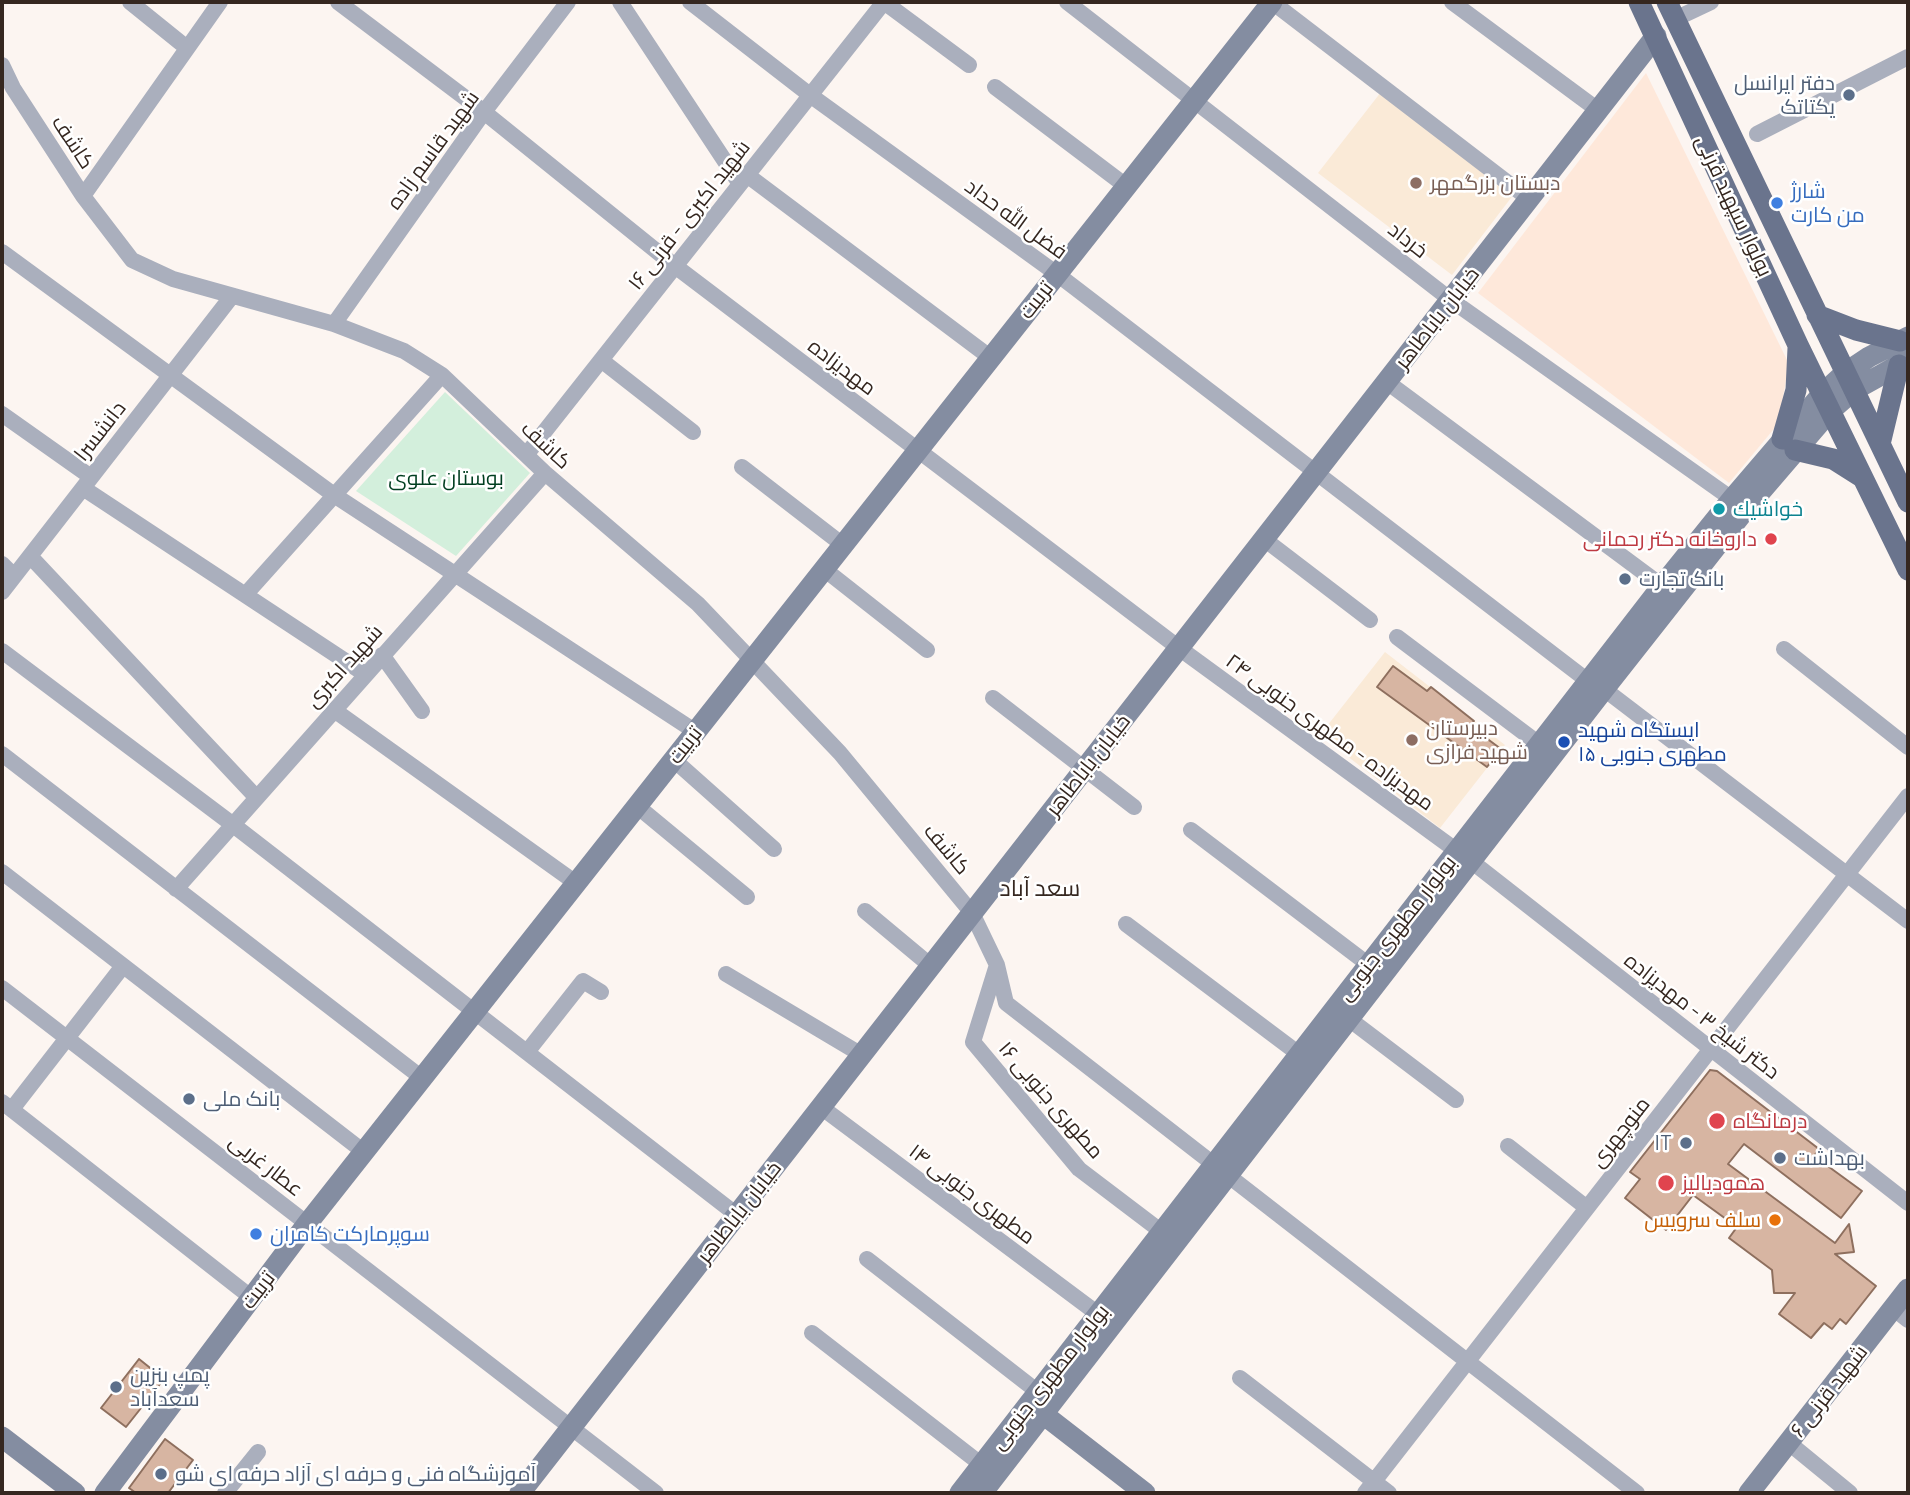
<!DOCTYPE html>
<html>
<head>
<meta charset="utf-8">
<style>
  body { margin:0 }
  #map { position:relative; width:1910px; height:1495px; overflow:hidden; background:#fcf5f1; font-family:Barlow,sans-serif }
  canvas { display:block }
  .frame { position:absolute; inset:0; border:4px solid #352720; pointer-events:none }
</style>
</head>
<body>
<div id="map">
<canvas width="1910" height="1495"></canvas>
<div class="frame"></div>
</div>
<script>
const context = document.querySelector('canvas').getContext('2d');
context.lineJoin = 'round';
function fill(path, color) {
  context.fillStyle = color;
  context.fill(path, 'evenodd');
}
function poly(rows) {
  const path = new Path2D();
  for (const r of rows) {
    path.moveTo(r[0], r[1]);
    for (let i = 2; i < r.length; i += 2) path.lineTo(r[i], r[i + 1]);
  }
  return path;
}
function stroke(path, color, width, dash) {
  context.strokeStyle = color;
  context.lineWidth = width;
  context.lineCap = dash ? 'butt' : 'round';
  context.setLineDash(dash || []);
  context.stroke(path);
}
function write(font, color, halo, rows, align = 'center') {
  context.font = font + ' Barlow,Cairo,sans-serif';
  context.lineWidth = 5;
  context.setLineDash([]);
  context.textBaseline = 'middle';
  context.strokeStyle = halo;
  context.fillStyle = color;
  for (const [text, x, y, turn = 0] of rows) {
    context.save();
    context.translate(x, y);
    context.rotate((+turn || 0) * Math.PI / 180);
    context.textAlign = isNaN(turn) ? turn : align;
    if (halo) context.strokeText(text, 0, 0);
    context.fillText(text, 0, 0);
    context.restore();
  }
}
const commercial = poly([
  [1646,73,1789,364,1778,424,1729,483,1478,293]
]);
const education = poly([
  [1381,92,1514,194,1452,275,1318,173],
  [1385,652,1505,745,1440,828,1320,735]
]);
const green = poly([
  [445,392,530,473,456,556,356,491]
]);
const building = poly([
  [1393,666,1427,691,1431,687,1474,721,1470,726,1501,749,1487,767,1377,687,1393,666],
  [1710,1070,1717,1071,1819,1149,1814,1156,1862,1191,1841,1218,1744,1144,1728,1164,1835,1243,1849,1224,1854,1252,1835,1254,1876,1286,1846,1324,1840,1319,1832,1329,1824,1323,1811,1338,1779,1314,1795,1293,1774,1293,1772,1270,1729,1238,1737,1227,1693,1195,1666,1230,1625,1198,1640,1179,1630,1172,1710,1070],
  [139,1359,164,1379,126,1427,101,1408,139,1359],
  [165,1439,193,1460,168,1493,136,1493,129,1488,165,1439]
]);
const street = poly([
  [130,2,187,48],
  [338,2,484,112,675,266,1179,648,1457,851],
  [620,2,740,184],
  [690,2,810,95,1057,274,1588,681],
  [884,2,969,65],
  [1067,2,1451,300,1732,499],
  [1272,2,1529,199],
  [1452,2,1598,110],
  [1675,19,1711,2],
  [2,65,13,88,83,196,132,260,173,279,334,324,404,351,442,375,545,473,698,604,840,753,972,913,997,965,1006,1003,1637,1493],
  [995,87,1126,186],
  [1757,134,1908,57],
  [747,175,991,358],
  [83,196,220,2],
  [2,252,334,495,696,732],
  [334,324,484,112,568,2],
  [601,360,693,432],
  [1387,382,1662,586],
  [2,414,91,477],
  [526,455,884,2],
  [742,467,843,545],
  [83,488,365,674],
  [1264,539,1370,620],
  [30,556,256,797],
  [2,564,14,576],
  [824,569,927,650],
  [2,592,232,296],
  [245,595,442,375],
  [1397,637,1539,744],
  [1784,649,1908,747],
  [2,651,232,824,737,1215],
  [382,655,422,711],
  [1604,689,1908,921],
  [993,698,1134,807],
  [334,710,576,883],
  [2,754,422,1078],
  [674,760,774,849],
  [637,806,747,897],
  [1191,830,1369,965],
  [1471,861,1908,1203],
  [2,872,364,1152],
  [176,889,545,473],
  [865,911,931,966],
  [1126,924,1299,1054],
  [996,968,973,1042,1079,1169,1162,1232],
  [726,974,862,1055],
  [2,988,656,1493],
  [1349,1019,1456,1100],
  [527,1052,583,981,601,992],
  [2,1102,252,1298],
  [821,1107,1098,1314],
  [12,1109,123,966],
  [1508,1146,1587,1208],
  [867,1259,1038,1392],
  [1893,1308,1908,1320],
  [812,1333,982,1465],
  [1240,1378,1389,1493],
  [1789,1443,1850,1493],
  [225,1493,258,1452],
  [1365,1493,1908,796]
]);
const secondary = poly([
  [1043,1414,1145,1493],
  [2,1437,75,1493],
  [105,1493,307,1224,1272,2],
  [520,1493,1656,36],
  [960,1493,1662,586,1732,499,1822,394,1845,373,1869,357,1908,337],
  [982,1493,1604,689,1745,510,1830,411,1854,390,1908,360],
  [1749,1493,1908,1289]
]);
const primary = poly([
  [1639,2,1798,345,1908,570],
  [1667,2,1908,502],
  [1817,315,1856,330,1900,341],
  [1782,439,1796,390,1798,348],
  [1880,444,1899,365],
  [1795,450,1833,459,1863,478]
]);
const markers = [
  [1849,95,7,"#5c6f8a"],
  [1416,183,7,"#8d6e63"],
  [1777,203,7,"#3f7fe0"],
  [1719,509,7,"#0f9aa8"],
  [1771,539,7,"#e0444e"],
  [1625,579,7,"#5c6f8a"],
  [1412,740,7,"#8d6e63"],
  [1564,742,7,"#1a4fb4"],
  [189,1099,7,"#5c6f8a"],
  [1717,1121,9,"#e0444e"],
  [1686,1143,7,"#5c6f8a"],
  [1780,1158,7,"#5c6f8a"],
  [1666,1183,9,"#e0444e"],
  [1775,1220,7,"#e8710a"],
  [256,1234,7,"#3f7fe0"],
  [116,1387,7,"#5c6f8a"],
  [161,1474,7,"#5c6f8a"]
];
const serviceNames = [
  ["دفتر ایرانسل",1835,83,"right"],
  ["یکتاتک",1835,107,"right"],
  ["بانک تجارت",1639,579],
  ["بانک ملی",203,1099],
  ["IT",1672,1143,"right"],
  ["بهداشت",1794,1158],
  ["پمپ بنزین",130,1375],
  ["سعدآباد",130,1399],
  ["آموزشگاه فنی و حرفه ای آزاد حرفه ای شو",175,1474]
];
const streetNames = [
  ["کاشف",73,142,57],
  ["شهید قاسم زاده",433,150,-54],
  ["بولوار سپهبد قرنی",1734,206,65],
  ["شهید اکبری - قرنی ۱۶",689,215,-52],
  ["فضل الله حداد",1016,219,36],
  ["خرداد",1408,240,38],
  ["تربیت",1036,300,-52],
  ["خیابان باباطاهر",1437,318,-52],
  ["مهدیزاده",842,367,37],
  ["دانشسرا",100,431,-52],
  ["کاشف",546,445,43],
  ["شهید اکبری",344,666,-48],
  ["مهدیزاده - مطهری جنوبی ۲۴",1330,732,36],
  ["تربیت",685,745,-52],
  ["خیابان باباطاهر",1088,765,-52],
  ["کاشف",947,849,50],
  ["بولوار مطهری جنوبی",1397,928,-52],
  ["دکتر شیخ ۳ - مهدیزاده",1702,1016,38],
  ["مطهری جنوبی ۱۶",1051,1100,49],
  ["منوچهری",1620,1132,-52],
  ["عطار غربی",266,1165,38],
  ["مطهری جنوبی ۱۴",972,1194,37],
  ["خیابان باباطاهر",739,1212,-52],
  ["تربیت",258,1290,-53],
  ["بولوار مطهری جنوبی",1050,1377,-52],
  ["شهید قرنی ۶",1829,1391,-52]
];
const educationNames = [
  ["دبستان بزرگمهر",1430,183],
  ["دبیرستان",1426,728],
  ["شهید فرازی",1426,752]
];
const shopNames = [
  ["شارژ",1791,191],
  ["من کارت",1791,215],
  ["سوپرمارکت کامران",270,1234]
];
const parkNames = [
  ["بوستان علوی",446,478]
];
const cultureNames = [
  ["خواشيك",1733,509]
];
const healthNames = [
  ["داروخانه دکتر رحمانی",1757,539,"right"],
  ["درمانگاه",1733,1121],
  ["همودیالیز",1682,1183]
];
const transitNames = [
  ["ایستگاه شهید",1578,730],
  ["مطهری جنوبی ۱۵",1578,754]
];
const foodNames = [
  ["سلف سرویس",1761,1220]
];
const neighbourhoodNames = [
  ["سعد آباد",1040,888]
];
fill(commercial, '#fee8da');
fill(education, '#faead7');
fill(green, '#d3efdc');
fill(building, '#d7b5a2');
stroke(building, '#8e6f5e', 2);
stroke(street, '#aaafbd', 16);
stroke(secondary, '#848da1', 21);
stroke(primary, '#6a748d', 21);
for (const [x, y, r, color] of markers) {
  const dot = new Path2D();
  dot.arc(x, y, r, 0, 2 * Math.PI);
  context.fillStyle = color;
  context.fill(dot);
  stroke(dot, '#fff', 2.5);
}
write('21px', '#4e5e75', '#fff', serviceNames, 'left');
write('21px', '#352720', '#fff', streetNames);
write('21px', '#785e54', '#fff', educationNames, 'left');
write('21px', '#366cbe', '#fff', shopNames, 'left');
write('21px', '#003e20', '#fff', parkNames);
write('21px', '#0d838f', '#fff', cultureNames, 'left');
write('21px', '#be3a42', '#fff', healthNames, 'left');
write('21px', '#164399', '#fff', transitNames, 'left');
write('21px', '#c56008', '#fff', foodNames, 'right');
write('23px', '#352720', '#fff', neighbourhoodNames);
</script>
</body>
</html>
